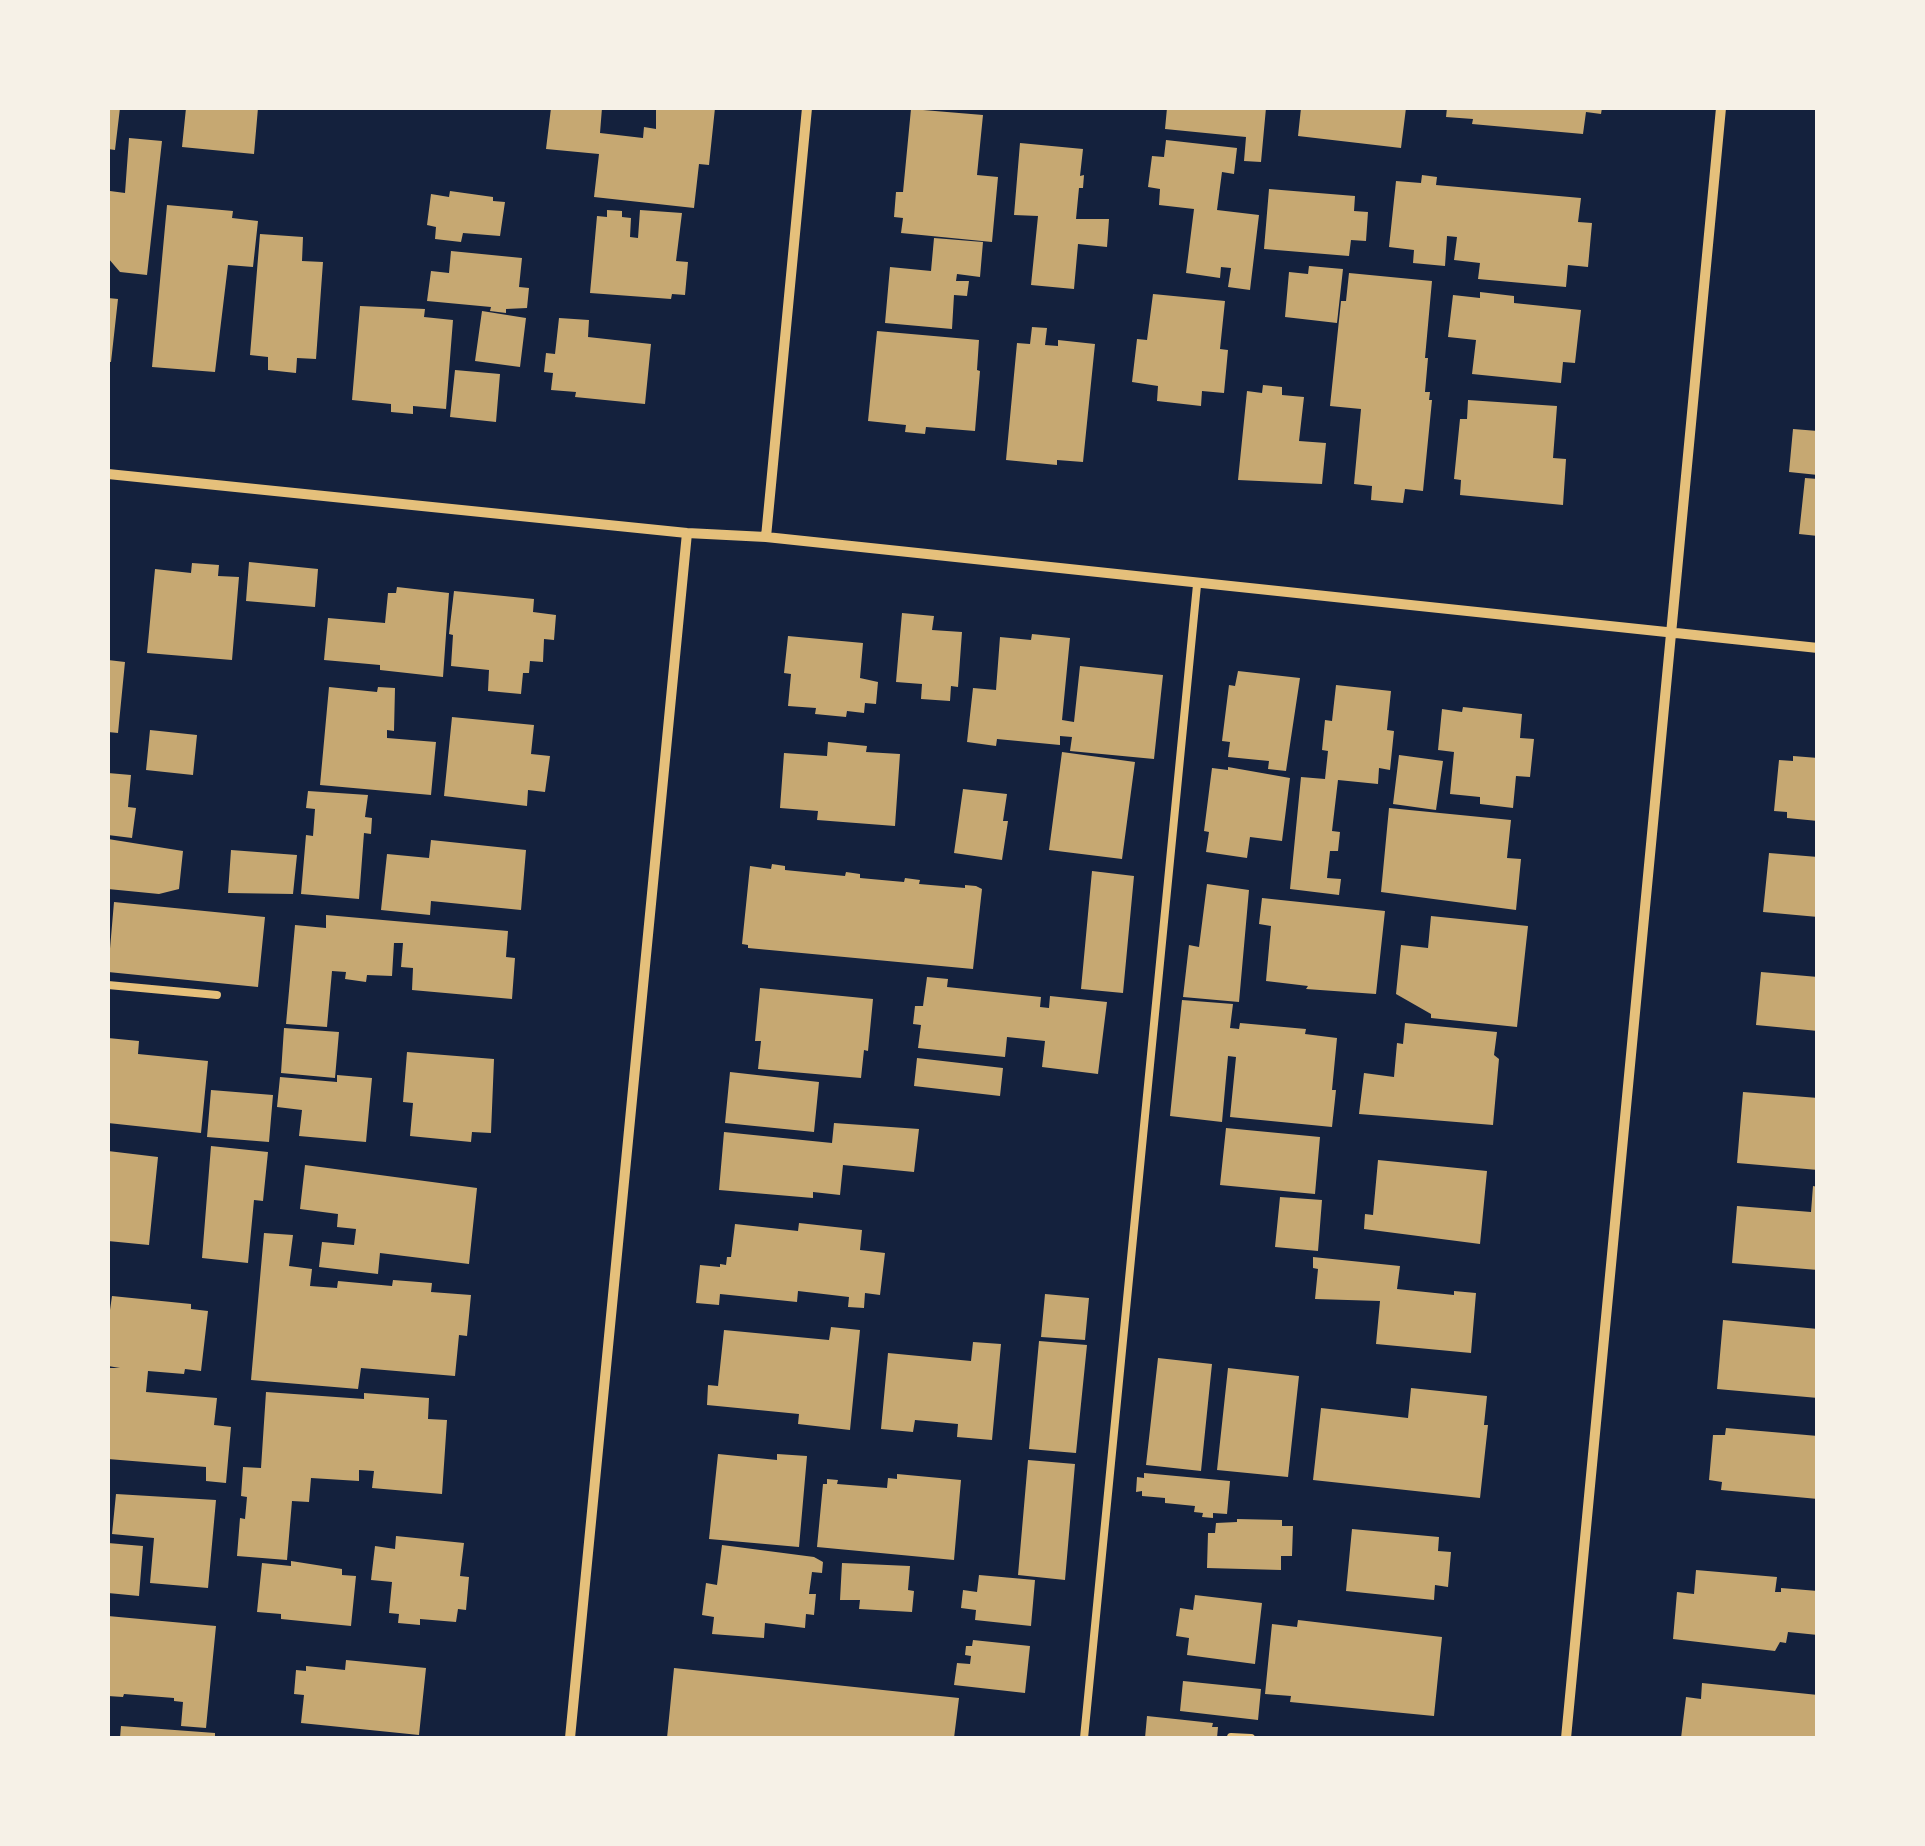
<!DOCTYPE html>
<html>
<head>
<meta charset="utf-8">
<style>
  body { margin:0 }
  #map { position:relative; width:1925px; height:1846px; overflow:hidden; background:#14213d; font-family:Rubik,sans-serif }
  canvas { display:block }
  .frame { position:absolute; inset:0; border:110px solid #f6f1e7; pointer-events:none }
</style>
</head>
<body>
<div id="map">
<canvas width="1925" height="1846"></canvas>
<div class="frame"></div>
</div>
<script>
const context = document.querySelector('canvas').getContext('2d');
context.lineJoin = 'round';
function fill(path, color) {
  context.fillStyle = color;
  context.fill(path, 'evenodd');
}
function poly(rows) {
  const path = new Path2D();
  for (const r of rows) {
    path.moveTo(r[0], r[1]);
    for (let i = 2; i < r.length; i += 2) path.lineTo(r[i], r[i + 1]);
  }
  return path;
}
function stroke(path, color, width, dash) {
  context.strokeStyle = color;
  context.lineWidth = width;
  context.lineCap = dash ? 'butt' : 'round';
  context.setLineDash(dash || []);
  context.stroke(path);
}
const building = poly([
  [108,108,120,108,115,150,108,149],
  [186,108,258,108,254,154,182,147],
  [551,108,602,108,600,133,643,138,644,127,656,129,656,108,715,108,709,165,699,164,694,208,594,197,599,154,546,149],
  [1167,108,1266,108,1261,162,1244,161,1246,137,1165,129],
  [1301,108,1406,108,1401,148,1298,136],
  [1447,108,1602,108,1601,114,1586,112,1583,134,1472,124,1473,119,1446,117],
  [911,109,983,115,977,175,998,177,992,242,901,233,903,218,894,217,896,192,903,192],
  [129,138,162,141,147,275,120,272,108,258,110,191,125,193],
  [1166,140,1237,148,1234,174,1222,172,1217,210,1259,215,1250,290,1228,287,1231,268,1221,267,1220,278,1186,273,1194,209,1159,205,1160,189,1148,187,1152,156,1164,157],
  [1020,143,1083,149,1080,176,1084,175,1083,188,1079,188,1076,219,1109,219,1107,247,1078,244,1074,289,1031,285,1038,216,1014,215],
  [1422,175,1437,177,1436,185,1581,198,1578,222,1592,223,1588,267,1568,265,1566,287,1478,279,1480,263,1454,260,1457,237,1447,236,1445,266,1413,263,1414,250,1389,247,1396,181,1421,183],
  [1269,189,1355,196,1354,211,1368,212,1366,241,1351,240,1349,256,1264,249],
  [450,191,493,197,493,201,505,202,500,236,463,233,461,242,435,239,436,227,427,225,431,194,449,197],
  [167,205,233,211,232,218,258,221,253,267,228,265,215,372,152,367],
  [607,210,622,211,622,217,631,218,630,237,638,238,640,210,682,213,676,261,688,262,685,295,672,294,671,299,590,293,597,216,607,217],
  [260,234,303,237,302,261,323,262,316,359,297,358,296,373,268,370,268,357,250,355],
  [934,238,983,242,980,277,957,274,956,281,969,281,967,296,954,295,952,329,885,323,890,267,931,271],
  [451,251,522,258,519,287,529,288,527,308,506,309,506,313,490,311,491,307,427,301,431,271,449,273],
  [1309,266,1343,269,1337,323,1285,317,1289,272,1308,274],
  [1349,273,1432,281,1425,358,1428,358,1425,392,1430,392,1429,400,1432,400,1423,491,1405,489,1403,503,1371,500,1372,486,1354,484,1361,409,1330,406,1341,301,1346,301],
  [1480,292,1514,296,1514,303,1581,310,1575,363,1563,362,1561,383,1472,374,1476,340,1448,337,1453,295,1480,298],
  [1153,294,1225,301,1220,349,1228,350,1224,393,1202,391,1201,406,1157,401,1158,386,1132,382,1137,339,1147,340],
  [108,298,118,299,111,362,108,362],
  [360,306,425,309,424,317,453,320,446,409,413,406,413,414,391,412,391,404,352,400],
  [482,311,526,318,520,367,475,361],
  [559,318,589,320,588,337,651,344,645,404,575,397,576,392,551,390,553,373,544,372,546,353,555,354],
  [1032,327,1047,328,1045,345,1058,346,1058,340,1095,344,1083,462,1057,460,1057,465,1006,460,1017,343,1030,344],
  [877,331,979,340,977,370,980,371,975,431,926,427,925,434,905,432,906,425,868,421],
  [455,370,500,374,496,422,450,417],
  [1263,385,1282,387,1282,395,1304,397,1299,441,1326,443,1322,484,1238,480,1247,391,1262,393],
  [1468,400,1557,406,1553,458,1566,459,1563,505,1460,495,1461,480,1454,479,1460,419,1467,419],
  [1793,429,1818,431,1818,475,1789,472],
  [1805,478,1818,479,1818,536,1799,534],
  [249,562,318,569,315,607,246,601],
  [192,563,219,565,218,576,239,577,232,660,147,653,155,569,191,573],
  [397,587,449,593,443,677,380,670,380,665,324,660,328,618,385,623,388,593,396,593],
  [454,591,534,599,533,612,556,615,554,640,544,639,543,662,530,661,529,673,523,673,521,694,488,691,489,670,451,666,453,635,449,634],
  [902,613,934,616,932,630,962,632,958,687,951,686,950,701,921,699,922,684,896,682],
  [1032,634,1070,638,1062,720,1074,722,1080,666,1163,675,1154,759,1070,751,1072,737,1060,736,1060,745,997,739,996,746,967,742,973,688,996,690,1000,637,1031,640],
  [788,636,863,643,860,678,878,682,876,704,865,703,864,713,847,711,846,717,815,714,816,708,788,706,791,674,784,673],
  [108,660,125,662,118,733,108,732],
  [1238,671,1300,678,1286,771,1268,769,1269,761,1228,757,1230,742,1222,741,1229,685,1235,686],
  [1336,685,1391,691,1387,730,1394,731,1390,770,1379,768,1378,784,1338,780,1332,831,1340,832,1338,851,1330,851,1327,878,1341,879,1339,895,1290,889,1301,777,1325,779,1328,751,1322,750,1325,720,1332,721],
  [329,687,377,692,378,687,395,688,394,731,387,730,387,738,436,742,431,795,320,785],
  [1463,707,1522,714,1520,738,1534,739,1530,777,1516,776,1513,808,1480,804,1480,797,1450,794,1454,752,1438,750,1442,709,1462,712],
  [452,717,534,725,531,754,550,756,545,792,528,790,527,806,444,796],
  [150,730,197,735,193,775,146,770],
  [828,742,867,746,866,752,900,754,895,826,817,820,818,811,780,808,784,753,827,756],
  [1062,752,1135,762,1122,859,1049,850],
  [1399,755,1443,761,1436,810,1393,804],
  [1793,756,1818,758,1818,821,1787,818,1787,812,1774,811,1779,760,1793,761],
  [1228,767,1290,778,1282,841,1250,837,1247,858,1206,852,1209,832,1204,831,1212,768,1228,770],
  [108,773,131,775,128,807,136,808,132,838,108,835],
  [963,789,1007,794,1003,821,1008,821,1002,860,954,853],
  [308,791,368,795,365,817,372,818,371,834,364,833,359,899,301,894,306,835,313,836,315,809,306,808],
  [1389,808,1511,820,1507,858,1521,859,1516,910,1381,892],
  [108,839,183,851,179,889,159,894,108,889],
  [431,840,526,850,521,910,431,901,430,915,381,910,387,854,429,858],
  [231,850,297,855,293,894,228,893],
  [1769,853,1818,857,1818,917,1763,912],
  [772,864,785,866,785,870,845,876,846,872,860,874,860,878,904,882,905,878,920,880,919,884,965,888,965,885,976,886,982,889,973,969,748,948,748,945,742,944,750,866,771,869],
  [1092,871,1134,876,1123,993,1081,989],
  [1207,884,1249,890,1239,1002,1183,997,1189,945,1199,947],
  [1262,898,1385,911,1376,994,1306,989,1308,986,1266,981,1271,926,1259,924],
  [114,902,265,917,258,987,108,972],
  [326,915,508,931,506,957,515,958,512,999,412,990,413,968,401,967,403,943,394,943,392,976,367,975,366,982,345,979,346,972,332,971,327,1027,286,1024,295,925,326,928],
  [1431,916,1528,926,1517,1027,1431,1018,1431,1014,1396,994,1401,945,1428,948],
  [1761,972,1818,977,1818,1031,1756,1025],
  [927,977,948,979,947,987,1041,997,1040,1007,1049,1008,1050,996,1107,1002,1098,1074,1042,1067,1045,1041,1007,1037,1005,1057,918,1048,921,1025,913,1024,915,1006,923,1006],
  [760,988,873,999,868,1051,864,1050,861,1078,758,1069,761,1041,755,1041],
  [1182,1000,1233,1004,1230,1028,1239,1029,1240,1023,1306,1029,1305,1034,1337,1038,1332,1090,1336,1090,1332,1127,1230,1117,1236,1057,1228,1056,1222,1122,1170,1116],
  [1405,1023,1497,1032,1494,1055,1499,1059,1493,1125,1359,1114,1364,1073,1394,1077,1397,1043,1403,1044],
  [284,1028,339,1032,335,1078,281,1073],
  [108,1038,139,1041,138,1054,208,1061,201,1133,108,1123],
  [407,1052,494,1059,491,1133,472,1132,471,1142,410,1136,413,1103,403,1102],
  [917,1058,1003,1068,1000,1096,914,1086],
  [730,1072,819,1082,814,1132,725,1123],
  [337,1075,372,1078,366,1142,299,1136,302,1110,277,1107,280,1077,337,1082],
  [211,1090,273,1095,269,1142,207,1137],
  [1743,1092,1818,1098,1818,1170,1737,1163],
  [834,1123,919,1129,914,1172,843,1165,840,1195,813,1192,813,1198,719,1190,724,1132,832,1143],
  [1226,1128,1320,1137,1315,1194,1220,1185],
  [211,1146,268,1152,263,1201,254,1200,248,1263,202,1258],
  [108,1151,158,1157,149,1245,108,1241],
  [1378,1160,1487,1171,1480,1244,1364,1229,1365,1214,1373,1215],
  [305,1165,477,1188,469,1264,380,1253,378,1274,319,1267,322,1242,354,1245,356,1229,337,1227,338,1214,300,1209],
  [1813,1186,1818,1187,1818,1270,1732,1263,1737,1206,1811,1212],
  [1280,1197,1322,1200,1318,1251,1275,1247],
  [799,1223,862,1230,860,1250,885,1253,880,1295,865,1293,864,1308,848,1307,849,1297,798,1291,797,1302,720,1294,719,1305,696,1303,700,1265,720,1267,720,1264,726,1265,727,1257,731,1257,735,1224,798,1231],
  [264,1233,293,1235,289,1266,312,1269,310,1286,337,1288,338,1281,392,1286,393,1280,432,1283,431,1292,471,1295,467,1336,459,1335,455,1376,361,1368,358,1389,251,1380],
  [1313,1257,1400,1266,1397,1289,1454,1295,1454,1291,1476,1293,1471,1353,1376,1344,1380,1301,1315,1299,1318,1269,1313,1268],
  [1045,1294,1089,1298,1085,1340,1041,1337],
  [112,1296,191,1304,191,1309,208,1311,201,1371,185,1369,184,1374,148,1371,146,1392,217,1398,214,1425,231,1427,226,1483,206,1481,206,1467,108,1459,108,1368,120,1368,108,1366,108,1324],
  [1723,1320,1818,1329,1818,1398,1717,1389],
  [831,1327,860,1330,850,1430,798,1424,799,1414,707,1405,708,1385,718,1386,724,1330,829,1340],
  [1039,1341,1087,1345,1076,1453,1029,1449],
  [973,1342,1001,1344,992,1440,957,1437,958,1424,915,1420,913,1432,881,1429,888,1353,971,1361],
  [1158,1358,1212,1364,1201,1471,1146,1465],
  [1228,1368,1299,1376,1288,1477,1217,1470],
  [1411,1388,1487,1396,1484,1425,1488,1425,1480,1498,1313,1480,1321,1408,1408,1418],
  [266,1392,364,1399,364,1393,429,1398,428,1419,447,1420,442,1494,372,1488,374,1471,359,1470,359,1481,311,1478,309,1502,292,1501,287,1560,237,1556,240,1518,245,1519,247,1497,241,1496,243,1467,261,1468],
  [1726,1428,1818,1436,1818,1499,1721,1490,1722,1482,1709,1480,1713,1435,1725,1435],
  [718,1454,777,1460,777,1454,807,1456,799,1547,709,1539],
  [1028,1460,1075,1464,1065,1580,1018,1575],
  [1144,1473,1230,1481,1227,1514,1213,1513,1213,1518,1202,1517,1203,1513,1194,1512,1195,1506,1165,1503,1165,1498,1142,1496,1142,1491,1136,1492,1137,1477,1144,1478],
  [897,1474,961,1480,954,1560,817,1547,823,1484,827,1484,827,1479,838,1480,837,1484,887,1488,888,1478,897,1479],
  [116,1494,216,1500,208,1588,150,1583,154,1538,112,1534],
  [1237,1519,1282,1520,1282,1526,1293,1526,1292,1556,1281,1556,1281,1570,1207,1568,1208,1533,1215,1533,1216,1523,1237,1522],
  [1352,1529,1439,1537,1438,1551,1451,1552,1448,1587,1435,1585,1434,1600,1346,1591],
  [396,1536,464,1543,460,1576,469,1577,466,1610,458,1609,456,1622,420,1619,420,1625,398,1623,399,1614,389,1613,392,1582,371,1580,375,1546,395,1549],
  [108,1543,143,1546,139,1596,108,1593],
  [722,1545,814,1557,823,1562,822,1573,812,1572,809,1594,816,1594,814,1615,806,1614,805,1628,765,1623,764,1638,712,1634,714,1617,702,1615,706,1583,717,1585],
  [291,1561,342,1569,342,1575,356,1576,351,1626,281,1619,281,1614,257,1612,262,1563,291,1566],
  [842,1563,910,1566,908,1590,914,1591,912,1612,859,1609,860,1600,840,1600],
  [1696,1570,1777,1577,1775,1592,1781,1592,1781,1588,1818,1591,1818,1635,1788,1632,1786,1643,1780,1642,1775,1651,1673,1639,1677,1592,1694,1594],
  [979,1575,1035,1580,1031,1626,975,1620,976,1610,961,1608,963,1590,977,1592],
  [1195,1595,1262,1603,1255,1664,1187,1655,1189,1638,1176,1636,1180,1608,1193,1610],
  [108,1616,216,1626,206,1728,181,1726,183,1702,174,1701,174,1698,124,1694,123,1697,108,1696],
  [1298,1620,1442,1637,1434,1716,1290,1702,1291,1696,1265,1694,1272,1624,1297,1627],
  [973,1640,1030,1646,1025,1693,954,1685,957,1663,970,1664,971,1656,965,1655,966,1646,972,1646],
  [346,1660,426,1668,419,1735,301,1723,304,1695,294,1694,296,1670,306,1671,306,1666,345,1670],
  [674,1668,959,1698,954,1738,667,1738],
  [1183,1681,1261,1689,1258,1720,1180,1711],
  [1702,1683,1818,1695,1818,1738,1681,1738,1686,1697,1701,1699],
  [1147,1716,1213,1723,1212,1727,1218,1727,1217,1738,1145,1738],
  [121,1726,215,1733,215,1738,120,1738]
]);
const service = poly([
  [108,985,217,995],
  [1231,1737,1251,1738],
  [1084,1738,1197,585]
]);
const minor = poly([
  [108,474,687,533,766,537,1818,648],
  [766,537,807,108],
  [570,1738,687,533],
  [1566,1738,1721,108]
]);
fill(building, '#c6a872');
stroke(service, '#e5c07b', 8);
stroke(minor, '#e5c07b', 10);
</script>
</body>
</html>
